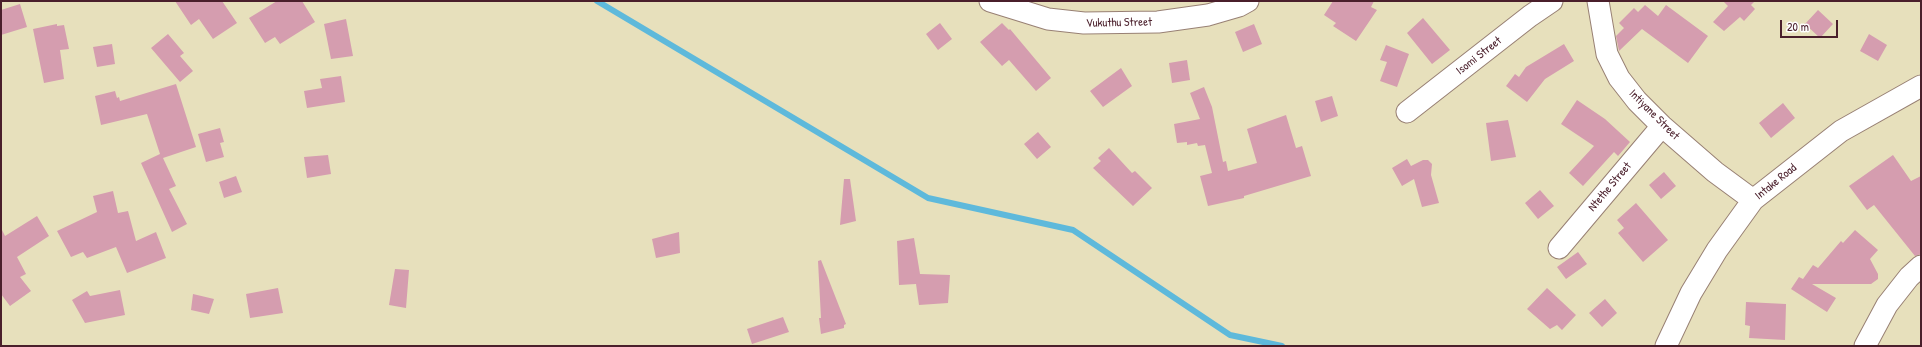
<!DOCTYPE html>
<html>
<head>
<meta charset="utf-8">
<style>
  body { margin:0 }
  #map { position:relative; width:1922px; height:347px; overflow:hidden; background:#e7e0bc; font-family:"Patrick Hand",sans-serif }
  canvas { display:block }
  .frame { position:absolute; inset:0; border:2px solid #4a1f2b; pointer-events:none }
  .scale { position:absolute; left:1780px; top:20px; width:58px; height:18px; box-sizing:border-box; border:2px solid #4a1f2b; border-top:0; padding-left:5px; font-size:12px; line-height:14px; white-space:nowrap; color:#4a1f2b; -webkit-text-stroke:3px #fff; paint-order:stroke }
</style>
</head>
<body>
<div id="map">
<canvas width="1922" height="347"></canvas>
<div class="frame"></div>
<div class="scale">20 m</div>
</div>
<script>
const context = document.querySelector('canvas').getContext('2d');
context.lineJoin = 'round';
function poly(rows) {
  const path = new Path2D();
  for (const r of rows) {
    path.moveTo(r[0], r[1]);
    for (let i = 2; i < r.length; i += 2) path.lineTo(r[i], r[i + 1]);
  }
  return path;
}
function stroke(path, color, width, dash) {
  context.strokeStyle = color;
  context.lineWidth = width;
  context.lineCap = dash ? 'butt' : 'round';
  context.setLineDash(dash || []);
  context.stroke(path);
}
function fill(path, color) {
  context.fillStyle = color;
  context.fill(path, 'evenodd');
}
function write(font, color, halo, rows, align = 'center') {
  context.font = font + ' "Patrick Hand",sans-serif';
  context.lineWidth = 3.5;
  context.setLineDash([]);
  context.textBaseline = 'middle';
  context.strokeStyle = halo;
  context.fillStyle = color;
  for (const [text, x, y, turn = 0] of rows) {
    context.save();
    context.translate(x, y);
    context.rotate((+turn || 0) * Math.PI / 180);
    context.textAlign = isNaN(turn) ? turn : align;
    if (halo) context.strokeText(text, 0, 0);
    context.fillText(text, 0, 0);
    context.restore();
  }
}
const stream = poly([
  [597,1,928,198,1073,230,1230,335,1282,346]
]);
const building = poly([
  [175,1,222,1,237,23,213,39,199,19,191,25],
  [277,1,302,1,315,22,280,44,275,37,265,43,249,18],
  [1333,1,1374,1,1371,7,1377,10,1356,41,1333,26,1336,23,1324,15],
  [1723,1,1755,1,1751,5,1755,9,1744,21,1740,17,1724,31,1713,22,1728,6],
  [20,4,27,27,1,35,1,10],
  [1645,5,1658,16,1666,5,1708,36,1688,63,1642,29,1619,51,1616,36,1624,28,1619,23,1634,8,1638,12],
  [1818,10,1833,24,1820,38,1805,24],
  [1423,18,1450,50,1432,64,1407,33],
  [346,19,353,56,331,59,324,24],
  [940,23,952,39,938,50,926,34],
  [1002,23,1009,30,1010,29,1051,78,1036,91,1009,60,1002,66,980,42],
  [57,24,57,26,64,25,69,49,60,50,64,79,44,83,33,29],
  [1254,24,1262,44,1243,52,1235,32],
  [168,34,184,53,180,56,193,71,180,82,151,48],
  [1869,34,1887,45,1878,61,1860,51],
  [112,44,115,64,97,67,93,47],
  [1564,44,1574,61,1545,79,1527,102,1506,86,1515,74,1519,77,1526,67],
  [1386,45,1409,54,1397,87,1380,81,1387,62,1380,60],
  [1187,60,1190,80,1172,83,1169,63],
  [1121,68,1132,86,1103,107,1090,91],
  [341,76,345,102,307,108,304,91,322,88,320,79],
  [176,84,196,147,163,158,176,186,169,189,187,224,172,232,141,163,160,154,147,114,101,125,95,96,115,91,117,98,119,97,120,101],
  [1204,87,1212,107,1223,162,1226,161,1228,171,1257,163,1247,129,1286,115,1296,148,1302,146,1311,176,1244,196,1244,198,1208,206,1200,176,1212,173,1205,145,1198,146,1197,143,1187,145,1187,142,1177,143,1174,124,1200,119,1190,93],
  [1332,96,1338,116,1321,122,1315,101],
  [1577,100,1605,119,1630,142,1618,156,1614,152,1583,186,1569,173,1594,146,1561,124],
  [1783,103,1795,118,1771,138,1759,123],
  [1508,120,1516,157,1491,161,1486,123],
  [220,128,224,142,220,143,224,157,206,162,198,134],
  [1038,132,1051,147,1037,159,1024,144],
  [1109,148,1132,173,1135,171,1152,188,1133,206,1093,168,1101,161,1098,158],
  [328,155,331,174,307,178,304,157],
  [1893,155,1911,181,1921,176,1921,254,1915,256,1874,205,1867,210,1849,186],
  [1407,159,1411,166,1423,160,1428,160,1432,164,1431,175,1439,203,1422,207,1414,179,1402,186,1392,168],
  [1664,172,1676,186,1661,199,1649,185],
  [236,176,242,192,224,198,219,182],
  [844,179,850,179,856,221,840,225],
  [1540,190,1554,206,1538,219,1525,203],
  [113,191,118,213,128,211,136,241,156,232,166,258,127,273,116,247,87,258,83,252,71,257,57,231,97,212,93,196],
  [1636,203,1668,240,1643,262,1618,233,1624,228,1617,220],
  [37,216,49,236,17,257,26,274,20,277,31,291,10,306,1,294,1,228,5,236],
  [1855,230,1878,250,1870,259,1878,274,1878,279,1871,284,1812,284,1836,298,1827,312,1791,289,1799,277,1803,279,1813,265,1818,268,1841,241,1843,243],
  [679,232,680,253,656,258,652,239],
  [914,238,920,274,950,275,948,303,919,305,916,284,899,285,897,241],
  [1578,252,1587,264,1566,279,1557,267],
  [821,260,846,324,844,325,844,328,821,334,819,318,821,318,818,261],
  [395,269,409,270,406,308,389,305],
  [278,288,283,313,250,318,246,294],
  [1547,288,1576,315,1562,330,1557,325,1550,329,1527,309],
  [120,290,125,315,85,323,72,300,87,291,90,296],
  [193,294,214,299,209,314,191,310],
  [1605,299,1617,313,1602,327,1589,313],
  [1746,302,1786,304,1785,340,1749,338,1750,326,1745,325],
  [783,317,789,332,752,344,747,329]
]);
const minor = poly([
  [990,1,1048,19,1084,23,1158,22,1208,15,1239,6,1248,1],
  [1598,1,1607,54,1619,78,1637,101,1662,126,1715,172,1753,200],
  [1407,112,1530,16,1552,1],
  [1559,248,1662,126],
  [1666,346,1691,293,1717,250,1753,200,1841,131,1921,86],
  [1865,346,1887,305,1909,277,1921,266]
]);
const streetNames = [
  ["Vukuthu Street",1119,23,-1],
  ["Isomi Street",1479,56,-38],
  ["Intiyane Street",1654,115,45],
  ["Intake Road",1776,182,-39],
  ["Ntethe Street",1610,187,-50]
];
stroke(stream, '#5eb9db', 6);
fill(building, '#d59daf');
stroke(minor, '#988074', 23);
stroke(minor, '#fff', 21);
write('12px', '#4a1f2b', '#fff', streetNames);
</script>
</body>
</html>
